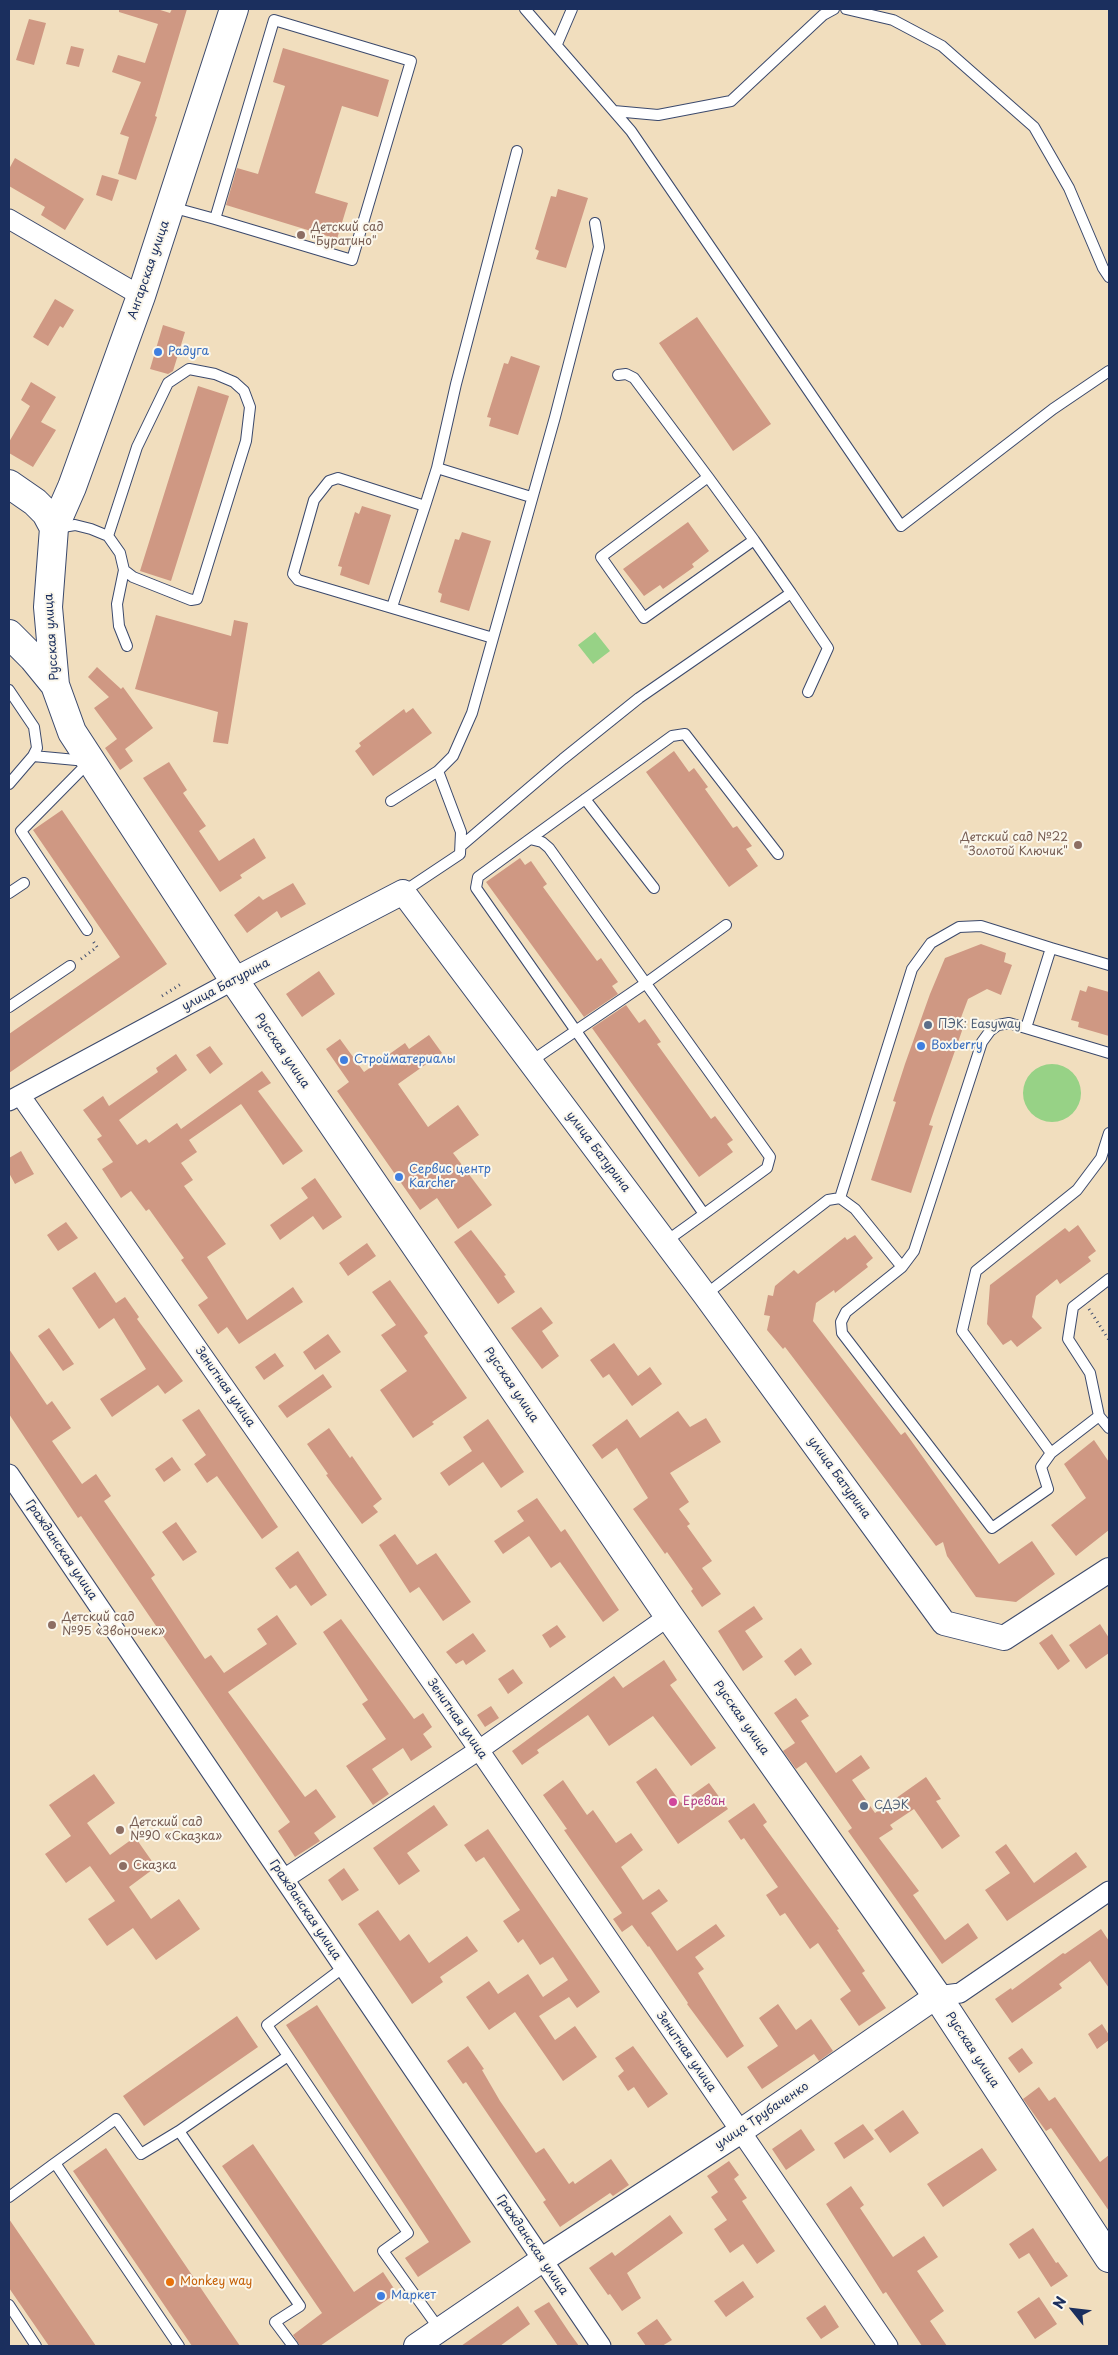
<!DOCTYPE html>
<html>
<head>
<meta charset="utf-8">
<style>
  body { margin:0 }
  #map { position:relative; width:1118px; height:2355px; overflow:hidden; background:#f1debe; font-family:"Playpen Sans",sans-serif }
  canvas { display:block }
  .frame { position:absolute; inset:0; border:10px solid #1b2f5e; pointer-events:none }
  .north { position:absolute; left:1048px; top:2285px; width:50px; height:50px; -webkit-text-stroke:4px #fbf7ec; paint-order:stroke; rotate:299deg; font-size:14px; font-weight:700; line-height:20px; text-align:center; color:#1b2f5e }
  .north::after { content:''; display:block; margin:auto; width:18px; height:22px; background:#1b2f5e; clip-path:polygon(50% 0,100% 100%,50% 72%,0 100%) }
</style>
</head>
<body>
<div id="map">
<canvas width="1118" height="2355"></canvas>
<div class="frame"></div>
<div class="north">N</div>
</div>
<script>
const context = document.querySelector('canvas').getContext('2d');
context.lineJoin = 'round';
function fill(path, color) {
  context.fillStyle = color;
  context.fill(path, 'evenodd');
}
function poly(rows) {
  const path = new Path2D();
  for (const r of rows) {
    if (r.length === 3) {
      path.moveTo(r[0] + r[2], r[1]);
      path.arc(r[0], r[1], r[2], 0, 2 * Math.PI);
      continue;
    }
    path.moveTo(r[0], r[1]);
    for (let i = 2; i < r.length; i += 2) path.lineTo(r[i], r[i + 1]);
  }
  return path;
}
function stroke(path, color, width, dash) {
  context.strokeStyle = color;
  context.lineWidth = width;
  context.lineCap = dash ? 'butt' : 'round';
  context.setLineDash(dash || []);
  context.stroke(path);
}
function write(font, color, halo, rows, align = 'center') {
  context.font = font + ' "Playpen Sans",sans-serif';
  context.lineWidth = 4;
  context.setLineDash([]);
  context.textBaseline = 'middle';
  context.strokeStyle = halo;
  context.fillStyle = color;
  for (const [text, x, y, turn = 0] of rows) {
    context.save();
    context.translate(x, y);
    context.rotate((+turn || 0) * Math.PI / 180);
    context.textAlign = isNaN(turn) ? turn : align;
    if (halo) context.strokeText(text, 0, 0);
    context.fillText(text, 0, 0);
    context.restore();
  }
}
const green = poly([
  [595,632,610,651,593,664,578,645],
  [1052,1093,29]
]);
const building = poly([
  [119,9,157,9,170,13,172,9,187,9,155,116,157,117,136,180,118,174,129,137,120,134,141,82,112,72,118,55,145,63,158,24,119,12],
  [29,19,46,23,34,65,16,60],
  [71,46,84,49,79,67,66,64],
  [283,48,389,80,378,117,342,106,315,193,348,203,337,239,226,205,237,168,258,174,285,86,273,82],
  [15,158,84,199,65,230,41,215,45,207,9,186,9,169],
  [102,175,119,180,112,201,96,195],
  [558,189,588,198,566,268,536,259,539,251,535,249,551,196,556,197],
  [55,299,74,310,63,328,60,326,48,346,33,337],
  [697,317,771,424,733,451,659,343],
  [163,325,185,332,173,371,168,374,150,369],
  [511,356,540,366,518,435,489,426,491,418,487,417,504,363,508,364],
  [31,382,56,397,41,422,56,430,33,467,9,453,9,442,30,406,21,400],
  [198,386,229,396,171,581,140,571],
  [362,506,391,515,369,585,340,575,342,567,338,566,355,512,359,514],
  [688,522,709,551,692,564,694,567,663,589,660,585,644,596,623,569],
  [462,532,491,541,469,611,440,602,442,594,438,592,455,539,459,540],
  [156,615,231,636,234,620,248,623,228,744,213,742,218,712,135,689],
  [97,667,121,689,123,687,153,728,125,749,133,761,120,770,105,748,117,739,94,708,109,697,88,677],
  [413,708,432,733,373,776,355,751,361,746,359,743,404,709,406,713],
  [674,751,689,772,694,768,708,787,705,789,733,828,737,826,752,846,746,849,758,866,729,887,646,772],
  [169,762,187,790,183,793,206,826,199,831,219,861,254,838,266,858,240,875,242,878,220,892,143,778],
  [62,810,167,964,9,1073,9,1034,120,957,33,830],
  [520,858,525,865,531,861,547,884,543,887,597,961,601,958,618,982,612,986,618,994,584,1017,486,882],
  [293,883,306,904,281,918,277,911,247,933,234,915,259,896,263,900],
  [981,944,1006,953,1004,962,1012,965,1001,995,987,989,968,999,959,1023,964,1025,929,1125,933,1126,911,1193,871,1180,896,1102,893,1101,905,1064,930,994,945,958],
  [319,971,335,994,302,1017,286,994],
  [1088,986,1109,992,1109,1036,1078,1027,1079,1022,1071,1020,1080,990,1086,992],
  [626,1005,639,1023,645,1019,661,1042,657,1044,711,1119,715,1116,733,1140,727,1144,733,1152,699,1177,592,1028],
  [429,1035,442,1053,398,1084,428,1127,458,1105,479,1135,453,1153,492,1205,458,1229,437,1198,420,1210,337,1091,349,1082,326,1049,340,1039,364,1072,405,1043,409,1049],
  [210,1046,223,1064,210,1074,196,1055],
  [176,1054,187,1070,119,1120,137,1145,146,1139,149,1143,177,1123,181,1129,262,1071,271,1083,258,1091,303,1151,283,1165,241,1104,189,1140,197,1152,181,1163,193,1180,184,1186,226,1244,207,1257,247,1320,293,1287,303,1302,239,1344,227,1327,218,1334,198,1305,208,1298,181,1260,184,1258,149,1209,146,1211,131,1191,121,1198,102,1169,113,1162,97,1139,102,1136,83,1110,103,1096,109,1106,158,1072,156,1068],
  [21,1151,34,1174,15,1184,9,1173,9,1158],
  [315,1178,342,1217,323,1230,313,1216,280,1240,270,1225,308,1198,301,1188],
  [66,1222,78,1238,58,1251,47,1235],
  [1078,1225,1096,1251,1088,1257,1091,1261,1060,1284,1057,1279,1036,1296,1032,1317,1042,1328,1017,1347,1011,1340,1003,1345,987,1324,990,1285,1065,1228,1069,1232],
  [471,1230,506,1275,504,1276,515,1292,498,1304,454,1242],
  [855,1235,873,1258,866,1264,868,1267,835,1293,834,1290,816,1303,813,1321,901,1435,905,1432,999,1564,1032,1541,1055,1574,1016,1602,976,1597,947,1556,943,1542,936,1546,785,1347,783,1349,767,1330,770,1316,764,1315,768,1295,773,1296,775,1286,794,1270,798,1274,845,1237,847,1240],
  [367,1243,376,1256,348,1276,339,1263],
  [95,1272,116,1303,125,1297,139,1317,137,1319,183,1381,165,1394,158,1385,112,1417,100,1399,146,1369,114,1318,99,1329,72,1288],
  [390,1280,428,1333,424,1336,467,1398,432,1422,434,1424,413,1438,380,1390,407,1371,381,1335,396,1325,372,1292],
  [541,1307,553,1323,542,1331,559,1356,542,1369,511,1328],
  [49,1328,74,1364,63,1371,38,1336],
  [328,1334,341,1352,315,1370,303,1352],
  [614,1343,638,1376,650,1367,662,1384,632,1406,609,1374,603,1378,590,1360],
  [9,1349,47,1405,52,1401,71,1428,52,1441,82,1484,96,1474,111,1496,104,1501,155,1575,151,1578,205,1659,211,1655,224,1673,267,1644,257,1629,277,1615,297,1644,228,1692,305,1797,316,1789,336,1817,314,1833,320,1841,295,1857,278,1831,290,1822,81,1516,78,1518,9,1414],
  [275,1353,284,1366,264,1380,255,1367],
  [323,1374,332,1387,287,1418,278,1406],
  [199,1409,278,1527,262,1539,217,1476,207,1483,194,1464,206,1455,182,1420],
  [678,1411,690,1427,706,1418,721,1442,670,1473,689,1502,679,1509,690,1524,687,1526,712,1561,702,1568,721,1594,702,1607,691,1591,693,1589,667,1552,665,1554,633,1509,648,1498,617,1448,602,1459,592,1445,627,1419,640,1438],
  [488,1419,524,1472,501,1488,483,1462,449,1486,440,1473,472,1451,463,1437],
  [329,1428,350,1458,352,1456,382,1499,373,1506,378,1512,362,1524,326,1475,328,1474,307,1444],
  [1094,1440,1109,1462,1109,1530,1076,1556,1051,1525,1086,1498,1064,1464],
  [172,1457,181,1470,164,1482,155,1469],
  [537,1498,561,1532,565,1529,619,1610,603,1622,560,1562,551,1568,529,1536,503,1554,494,1541,524,1521,517,1511],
  [176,1522,197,1552,183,1561,162,1532],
  [395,1534,417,1565,436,1553,471,1602,443,1621,419,1587,410,1593,379,1545],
  [298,1551,327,1595,311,1606,296,1585,290,1589,275,1568],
  [754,1606,763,1619,745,1631,763,1657,743,1671,718,1631],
  [341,1619,414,1719,423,1713,432,1727,423,1734,432,1747,411,1761,403,1748,372,1769,389,1794,373,1805,346,1766,386,1739,362,1704,368,1700,323,1632],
  [1100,1624,1109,1638,1109,1653,1086,1669,1069,1645],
  [557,1625,566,1637,550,1648,542,1635],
  [473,1633,486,1651,466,1665,463,1660,456,1664,446,1652],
  [1052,1634,1070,1661,1058,1670,1039,1643],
  [801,1648,812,1664,795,1676,784,1661],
  [664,1660,677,1680,670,1685,716,1748,691,1766,653,1716,609,1746,588,1715,537,1750,539,1753,522,1765,512,1751,614,1676,623,1688],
  [513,1669,523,1683,508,1694,498,1679],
  [796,1698,809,1716,801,1721,836,1773,861,1755,870,1768,852,1780,875,1813,926,1777,941,1799,936,1801,960,1836,942,1849,914,1809,890,1825,893,1829,879,1838,919,1891,913,1895,945,1940,968,1923,978,1938,942,1964,848,1831,852,1828,806,1762,796,1769,783,1751,795,1743,774,1713],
  [491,1706,499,1718,485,1727,477,1715],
  [656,1768,681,1803,709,1783,728,1809,678,1844,636,1782],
  [94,1774,115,1803,87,1823,110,1855,135,1837,156,1867,129,1887,151,1919,179,1899,200,1929,156,1960,133,1928,107,1946,88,1919,115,1901,90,1866,66,1883,45,1854,71,1836,49,1805],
  [563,1780,587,1815,593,1810,616,1843,631,1833,643,1850,621,1867,643,1900,659,1889,668,1901,651,1913,677,1951,716,1924,725,1936,695,1957,704,1969,698,1973,744,2046,727,2058,687,2004,688,2003,649,1946,648,1947,632,1925,622,1932,613,1919,622,1913,564,1830,567,1829,543,1795],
  [754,1803,767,1822,763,1825,839,1929,837,1930,865,1971,862,1973,886,2008,859,2026,840,1999,851,1991,818,1943,810,1949,785,1913,780,1916,766,1895,778,1887,744,1838,741,1840,728,1821],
  [434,1805,448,1825,407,1853,420,1871,399,1885,373,1848],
  [488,1829,600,1992,577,2008,569,1997,539,2016,555,2040,575,2026,597,2057,563,2081,515,2012,489,2030,466,1997,489,1981,498,1994,528,1974,543,1997,568,1980,553,1957,540,1965,523,1939,518,1943,503,1921,520,1910,484,1857,476,1862,464,1845],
  [1006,1844,1034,1883,1076,1852,1087,1867,1007,1921,985,1890,1010,1873,995,1852],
  [344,1868,359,1890,342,1901,328,1880],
  [378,1910,400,1941,409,1934,429,1963,467,1936,478,1951,440,1977,443,1982,412,2004,358,1924],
  [1101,1929,1109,1941,1109,1988,1090,1961,1059,1984,1062,1988,1012,2023,995,1999,1011,1988,1012,1990,1063,1953,1065,1954],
  [778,2004,796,2030,811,2019,833,2051,819,2061,814,2054,762,2089,747,2067,778,2046,759,2018],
  [317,2005,471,2242,418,2277,405,2258,429,2242,286,2025],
  [237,2016,258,2047,144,2126,123,2096],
  [1102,2024,1109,2035,1109,2040,1097,2049,1088,2034],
  [468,2046,484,2069,482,2070,500,2101,536,2153,544,2148,569,2184,573,2181,575,2184,611,2159,629,2185,613,2196,610,2193,560,2227,543,2202,546,2200,466,2082,463,2084,447,2061],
  [633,2046,668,2094,648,2108,634,2087,628,2091,618,2076,624,2071,615,2058],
  [1022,2048,1033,2063,1019,2073,1008,2058],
  [1039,2087,1049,2101,1055,2097,1100,2162,1109,2155,1109,2211,1051,2128,1046,2131,1023,2099],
  [903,2110,919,2133,890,2153,874,2130],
  [863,2124,874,2139,844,2159,834,2143],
  [801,2129,815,2150,786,2170,772,2149],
  [253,2144,354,2292,383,2272,397,2293,320,2346,300,2346,293,2335,322,2313,222,2166],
  [106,2148,240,2346,192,2346,73,2171],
  [982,2148,997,2170,943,2207,927,2184],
  [729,2161,739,2175,734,2179,747,2198,742,2201,775,2251,757,2264,743,2244,730,2253,714,2229,727,2220,711,2197,718,2192,707,2176],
  [851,2186,864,2205,860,2208,893,2257,924,2236,938,2257,917,2271,944,2311,930,2321,947,2346,922,2346,886,2292,883,2294,826,2204],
  [670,2215,683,2233,627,2273,641,2298,622,2311,610,2294,608,2295,589,2268,612,2252,615,2256],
  [9,2219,96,2346,49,2346,9,2288],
  [1033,2228,1056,2263,1058,2262,1068,2276,1051,2287,1029,2253,1019,2259,1009,2244],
  [743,2281,754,2297,726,2317,714,2301],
  [1039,2297,1057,2324,1035,2339,1017,2312],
  [549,2302,569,2332,579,2346,558,2346,534,2311],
  [825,2305,839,2327,821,2339,806,2318],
  [518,2306,530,2324,500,2346,461,2346],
  [657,2319,672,2340,662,2346,646,2346,637,2333]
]);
const path = poly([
  [81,959,97,947,93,941],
  [162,996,181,984],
  [1089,1309,1109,1340]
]);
const service = poly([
  [525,9,631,131,901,526,1053,409,1109,371],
  [846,9,893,20,942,46,1034,127,1069,188,1103,268,1109,277],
  [274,20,411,61,352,260,215,219,274,20],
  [557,44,572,9],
  [614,111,658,115,731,101,823,15,834,9],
  [171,207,215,219],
  [618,375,626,374,634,378,708,477],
  [437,468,531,497],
  [425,506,437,468,456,384,517,151],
  [57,528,75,525,91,529,108,536,120,553,124,570,117,604,119,626,127,646],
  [108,536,137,447,168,383,189,369,215,374,234,382,244,391,250,407,246,441,197,599,191,600,133,577,124,570],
  [791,593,828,648,808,692],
  [392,607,425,506,338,478,329,481,314,500,293,574,298,580,493,638],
  [9,690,34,727,37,748,33,756],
  [9,784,33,756,87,761],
  [585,799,654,888],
  [391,801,438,771],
  [530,839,672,736,685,734,778,854],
  [461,846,563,759,639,698,791,593,754,540,644,618,601,557,708,477,754,540],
  [403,892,460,854,461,832,438,771,453,756,472,713,555,417,599,247,595,223],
  [9,893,24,883],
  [87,930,21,831,89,762],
  [9,1007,70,966],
  [1026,1028,1051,948,1109,965],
  [530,1062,646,983,726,925],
  [1109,1133,1101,1158,1077,1190,976,1271,962,1331,1051,1453,1099,1416,1109,1428],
  [840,1198,912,969,931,943,959,927,981,926,1051,948],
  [665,1242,704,1214,767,1168,770,1157,549,848,542,842,530,839,478,877,476,888,704,1214],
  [902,1267,914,1251,982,1042,990,1031,998,1025,1009,1023,1109,1053],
  [705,1295,828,1200,840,1198,855,1209,902,1267,846,1312,841,1322,842,1333,992,1528,1048,1489,1041,1467,1051,1453],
  [1099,1416,1090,1373,1068,1339,1073,1307,1109,1279],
  [288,2056,267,2025,344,1967],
  [179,2131,141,2154,116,2119,55,2163,179,2346],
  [9,2197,55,2163],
  [9,2305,36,2346],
  [293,2346,275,2322,300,2306,179,2131,288,2056,408,2233,383,2251,440,2330]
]);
const minor = poly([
  [9,219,141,296],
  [20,1095,479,1750,888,2346],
  [9,1101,234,980],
  [9,1474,601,2346],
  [284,1879,479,1750,669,1616],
  [937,1996,960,1993,1109,1891]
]);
const tertiary = poly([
  [234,980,403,892,705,1295,944,1623,1004,1638,1109,1570],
  [416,2346,542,2260,741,2131,937,1996]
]);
const secondary = poly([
  [234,9,141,296,72,487,54,528,48,607,55,685,72,732,234,980,669,1616,937,1996,1109,2258],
  [9,484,35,502,46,513,54,528],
  [9,634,33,658,55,685]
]);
const markers = [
  [301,235,5,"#8d6e63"],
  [158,352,5,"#3f7fe0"],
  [1078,845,5,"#8d6e63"],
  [928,1025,5,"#5c6f8a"],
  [921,1046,5,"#3f7fe0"],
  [344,1060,5,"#3f7fe0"],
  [399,1177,5,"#3f7fe0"],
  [52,1625,5,"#8d6e63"],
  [673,1802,5,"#d1479c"],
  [864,1806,5,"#5c6f8a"],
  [120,1830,5,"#8d6e63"],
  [123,1866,5,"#8d6e63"],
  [170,2282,5,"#e8710a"],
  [381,2296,5,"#3f7fe0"]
];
const educationNames = [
  ["Детский сад",311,228],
  ["\"Буратино\"",311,242],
  ["Детский сад №22",1068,838,"right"],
  ["\"Золотой Ключик\"",1068,852,"right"],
  ["Детский сад",62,1618],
  ["№95 «Звоночек»",62,1632],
  ["Детский сад",130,1823],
  ["№90 «Сказка»",130,1837],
  ["Сказка",133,1866]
];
const streetNames = [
  ["Ангарская улица",149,270,-71],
  ["Русская улица",52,637,-94],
  ["улица Батурина",226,985,-28],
  ["Русская улица",282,1051,56],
  ["улица Батурина",598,1152,53],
  ["Русская улица",511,1385,56],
  ["Зенитная улица",225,1387,55],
  ["улица Батурина",839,1478,54],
  ["Гражданская улица",61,1550,56],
  ["Русская улица",741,1718,55],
  ["Зенитная улица",457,1719,55],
  ["Гражданская улица",305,1910,56],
  ["Русская улица",972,2050,57],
  ["Зенитная улица",686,2052,55],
  ["улица Трубаченко",762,2116,-34],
  ["Гражданская улица",532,2245,56]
];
const shopNames = [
  ["Радуга",168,352],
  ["Boxberry",931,1046],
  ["Стройматериалы",354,1060],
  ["Сервис центр",409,1170],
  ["Karcher",409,1184],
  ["Маркет",391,2296]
];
const serviceNames = [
  ["ПЭК: Easyway",938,1025],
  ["СДЭК",874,1806]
];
const hotelNames = [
  ["Ереван",683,1802]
];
const foodNames = [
  ["Monkey way",180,2282]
];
fill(green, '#97d286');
fill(building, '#cf9883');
stroke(service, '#3b496c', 12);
stroke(minor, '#3b496c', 21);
stroke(tertiary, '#3b496c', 26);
stroke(secondary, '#3b496c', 30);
stroke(path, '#3b496c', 3, [1, 4]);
stroke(service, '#fff', 10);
stroke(minor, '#fff', 19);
stroke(tertiary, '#fff', 24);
stroke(secondary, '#fff', 28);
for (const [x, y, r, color] of markers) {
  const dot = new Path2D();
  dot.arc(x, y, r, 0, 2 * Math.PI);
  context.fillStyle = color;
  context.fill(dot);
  stroke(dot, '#fbf7ec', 2);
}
write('12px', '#785e54', '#fbf7ec', educationNames, 'left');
write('12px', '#1b2f5e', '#fbf7ec', streetNames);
write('12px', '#366cbe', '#fbf7ec', shopNames, 'left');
write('12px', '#4e5e75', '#fbf7ec', serviceNames, 'left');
write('12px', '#b23c85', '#fbf7ec', hotelNames, 'left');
write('12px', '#c56008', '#fbf7ec', foodNames, 'left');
</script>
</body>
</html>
